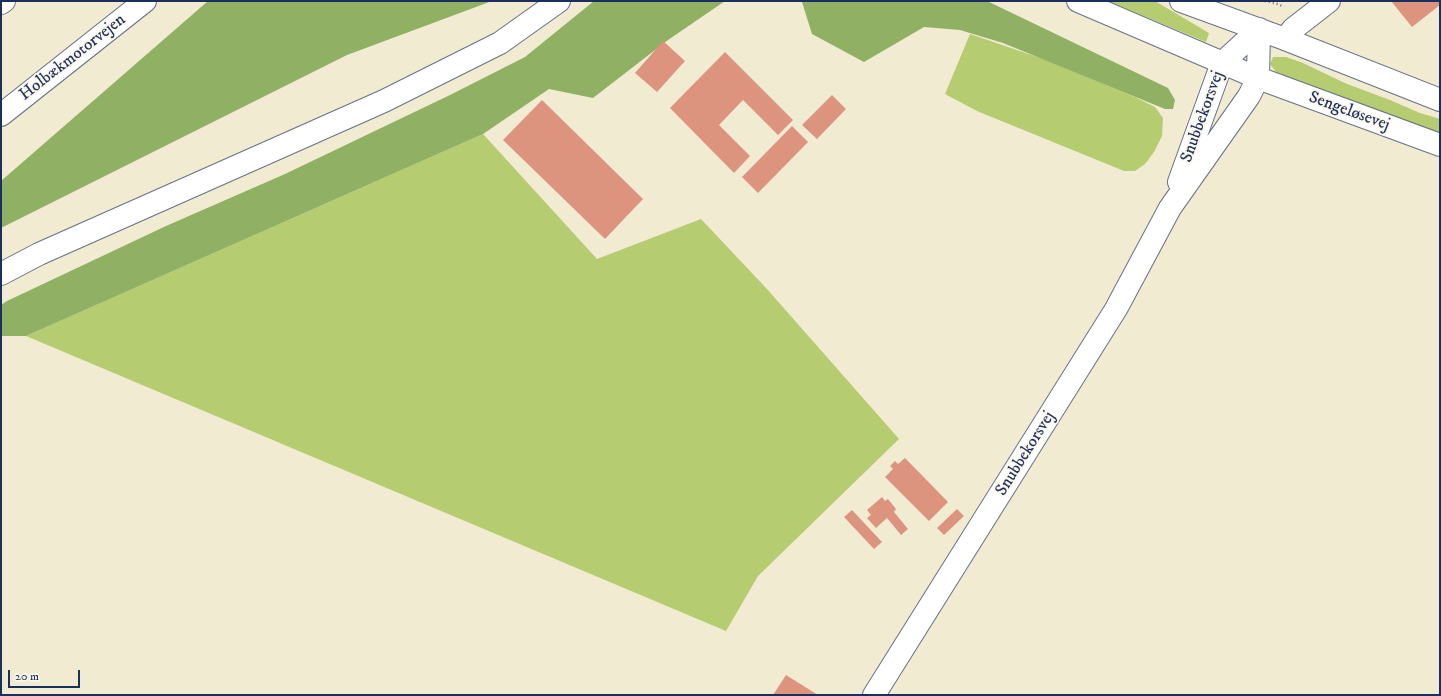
<!DOCTYPE html>
<html>
<head>
<meta charset="utf-8">
<style>
  body { margin:0 }
  #map { position:relative; width:1441px; height:696px; overflow:hidden; background:#f1ebd2; font-family:"IM FELL DW Pica",serif }
  canvas { display:block }
  .frame { position:absolute; inset:0; border:2px solid #1b2f5e; pointer-events:none }
  .scale { position:absolute; left:8px; top:670px; width:72px; height:18px; box-sizing:border-box; border:2px solid #1b2f5e; border-top:0; padding-left:5px; font-size:12px; line-height:14px; white-space:nowrap; color:#1b2f5e; -webkit-text-stroke:3px #fbf7ec; paint-order:stroke }
</style>
</head>
<body>
<div id="map">
<canvas width="1441" height="696"></canvas>
<div class="frame"></div>
<div class="scale">20 m</div>
</div>
<script>
const context = document.querySelector('canvas').getContext('2d');
context.lineJoin = 'round';
function fill(path, color) {
  context.fillStyle = color;
  context.fill(path, 'evenodd');
}
function poly(rows) {
  const path = new Path2D();
  for (const r of rows) {
    path.moveTo(r[0], r[1]);
    for (let i = 2; i < r.length; i += 2) path.lineTo(r[i], r[i + 1]);
  }
  return path;
}
function stroke(path, color, width, dash) {
  context.strokeStyle = color;
  context.lineWidth = width;
  context.lineCap = dash ? 'butt' : 'round';
  context.setLineDash(dash || []);
  context.stroke(path);
}
function write(font, color, halo, rows, align = 'center') {
  context.font = font + ' "IM FELL DW Pica",serif';
  context.lineWidth = 3.5;
  context.setLineDash([]);
  context.textBaseline = 'middle';
  context.strokeStyle = halo;
  context.fillStyle = color;
  for (const [text, x, y, turn = 0] of rows) {
    context.save();
    context.translate(x, y);
    context.rotate((+turn || 0) * Math.PI / 180);
    context.textAlign = isNaN(turn) ? turn : align;
    if (halo) context.strokeText(text, 0, 0);
    context.fillText(text, 0, 0);
    context.restore();
  }
}
const green = poly([
  [1108,1,1155,1,1209,33,1206,42],
  [970,34,1049,61,1135,97,1155,107,1163,118,1162,136,1154,152,1145,164,1135,171,1124,171,977,111,945,94],
  [1273,57,1286,57,1303,63,1347,84,1390,100,1420,113,1440,119,1440,134,1276,72,1270,64],
  [483,134,597,259,701,219,767,289,899,439,758,576,726,631,26,336]
]);
const forest = poly([
  [208,1,492,1,347,55,1,228,1,181],
  [594,1,725,1,668,40,593,98,549,89,483,134,26,336,1,336,1,305,7,301,166,226,285,174,450,95,525,57],
  [787,1,987,1,1168,88,1175,100,1173,109,1165,109,1003,43,960,30,924,27,864,62,812,34,802,2]
]);
const building = poly([
  [1391,1,1440,1,1440,5,1412,27],
  [663,41,685,61,657,92,635,73],
  [725,52,793,120,778,135,743,100,719,125,750,156,734,173,670,108],
  [832,95,846,109,817,139,802,125],
  [542,100,643,199,605,239,503,140],
  [792,126,808,142,758,193,742,177],
  [905,458,948,502,929,521,885,477,893,469,890,466,895,461,898,464],
  [882,497,885,501,888,499,896,509,894,512,908,529,901,535,887,518,876,528,867,518,871,515,867,510],
  [957,509,964,516,944,535,937,528],
  [852,510,882,542,874,549,844,517],
  [786,675,818,695,773,695]
]);
const path = poly([
  [1265,1,1278,4,1284,7]
]);
const minor = poly([
  [1285,39,1293,29,1329,1]
]);
const tertiary = poly([
  [1078,1,1258,78,1440,145],
  [1181,1,1285,39,1440,100],
  [1179,182,1222,63,1259,29],
  [874,695,1116,309,1170,208,1249,96,1258,78,1259,29]
]);
const motorway = poly([
  [1,3,4,1],
  [1,115,145,1],
  [1,274,39,254,384,101,500,43,559,1]
]);
const streetNames = [
  ["Holbækmotorvejen",73,58,-38],
  ["Sengeløsevej",1349,112,20],
  ["Snubbekorsvej",1203,117,-70],
  ["Snubbekorsvej",1026,454,-58]
];
fill(green, '#b5cc71');
fill(forest, '#90b063');
fill(building, '#dc947f');
stroke(minor, '#667187', 24);
stroke(tertiary, '#667187', 24);
stroke(motorway, '#667187', 24);
stroke(path, '#667187', 2.5, [1, 3]);
stroke(minor, '#fff', 22);
stroke(tertiary, '#fff', 22);
stroke(motorway, '#fff', 22);
write('17px', '#1b2f5e', '#fbf7ec', streetNames);
</script>
</body>
</html>
